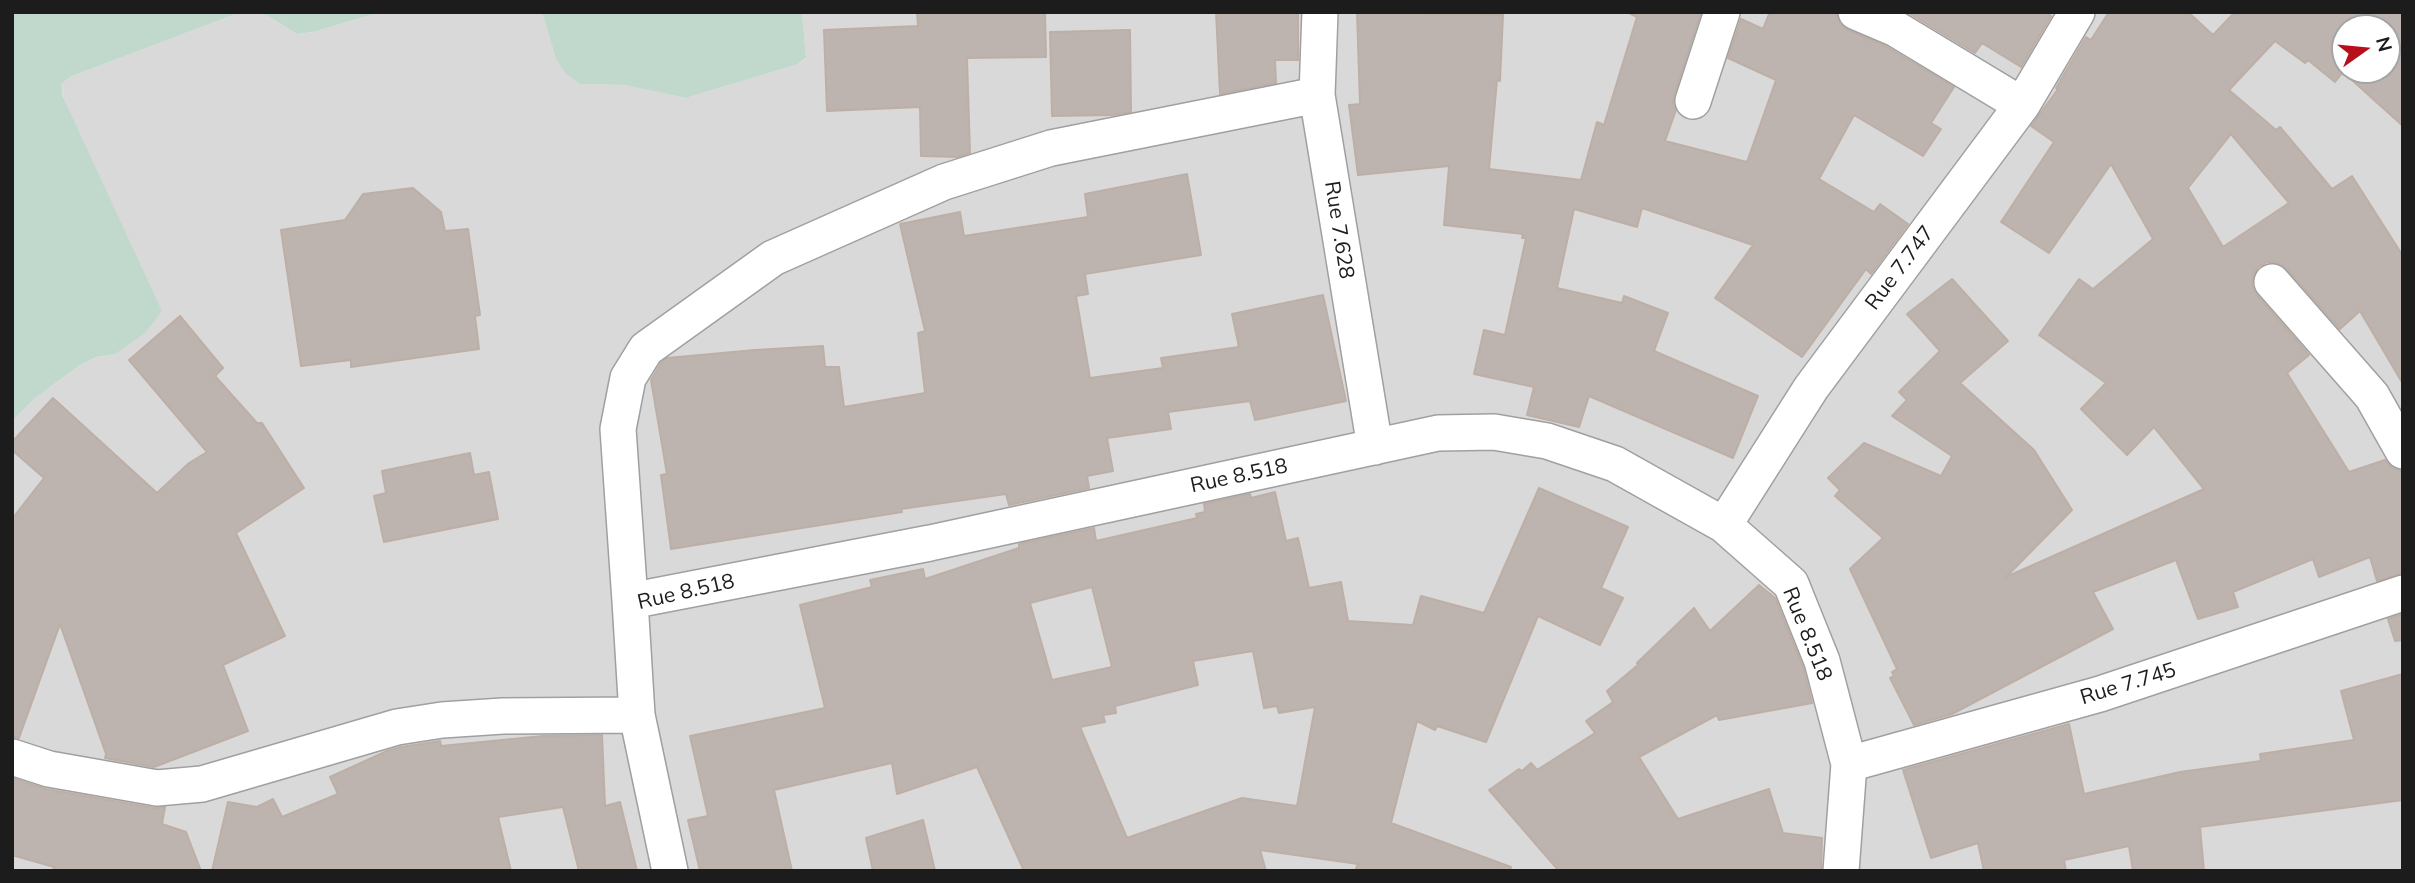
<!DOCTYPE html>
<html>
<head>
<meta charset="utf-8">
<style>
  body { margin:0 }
  #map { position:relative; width:2415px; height:883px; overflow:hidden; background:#ede9e2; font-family:Mulish,sans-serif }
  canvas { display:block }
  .frame { position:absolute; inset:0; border:14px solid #1c1c1c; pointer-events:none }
  .north { position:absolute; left:2331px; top:14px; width:70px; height:70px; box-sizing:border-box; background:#fff; border:2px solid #a4a4a4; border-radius:50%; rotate:75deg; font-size:19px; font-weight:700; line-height:28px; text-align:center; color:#1c1c1c }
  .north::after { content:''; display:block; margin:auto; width:24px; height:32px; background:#b8101b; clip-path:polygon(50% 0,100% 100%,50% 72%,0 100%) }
</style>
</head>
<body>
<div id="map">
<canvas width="2415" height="883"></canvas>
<div class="frame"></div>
<div class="north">N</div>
</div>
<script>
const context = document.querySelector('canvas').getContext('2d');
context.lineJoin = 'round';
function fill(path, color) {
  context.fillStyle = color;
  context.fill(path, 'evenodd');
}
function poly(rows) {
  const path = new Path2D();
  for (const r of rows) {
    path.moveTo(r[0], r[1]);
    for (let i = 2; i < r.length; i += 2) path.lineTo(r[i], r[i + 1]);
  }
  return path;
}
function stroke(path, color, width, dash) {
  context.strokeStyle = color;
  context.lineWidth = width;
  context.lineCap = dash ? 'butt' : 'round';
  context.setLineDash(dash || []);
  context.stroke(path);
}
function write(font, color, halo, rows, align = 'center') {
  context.font = font + ' Mulish,sans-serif';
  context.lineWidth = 6;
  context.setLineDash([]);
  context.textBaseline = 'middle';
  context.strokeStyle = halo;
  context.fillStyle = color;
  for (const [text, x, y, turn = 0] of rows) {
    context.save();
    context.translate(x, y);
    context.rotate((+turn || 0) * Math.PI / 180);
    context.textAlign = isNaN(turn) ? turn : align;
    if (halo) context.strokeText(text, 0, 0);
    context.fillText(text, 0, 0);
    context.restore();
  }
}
const residential = poly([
  [241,12,255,12,268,16,297,34,313,32,381,12,542,12,556,59,581,84,624,85,686,98,798,64,806,59,802,12,2403,12,2403,871,12,871,12,421,35,398,80,365,96,357,115,354,61,84,72,76],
  [2345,28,2387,28,2387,70,2345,70]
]);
const wetland = poly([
  [12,12,241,12,72,76,61,84,63,97,162,311,145,333,115,354,96,357,80,365,35,398,12,421],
  [255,12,381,12,313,32,297,34,268,16],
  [542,12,802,12,806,58,798,64,686,98,624,85,581,84,566,74,556,59]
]);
const building = poly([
  [917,12,1045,12,1046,57,967,58,970,153,957,157,921,156,920,107,827,111,824,30,918,26,917,12],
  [1216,12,1298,12,1298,60,1275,60,1276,83,1220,94,1216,12],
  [1357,12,1503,15,1500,81,1497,80,1489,169,1581,180,1597,122,1604,125,1637,17,1627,12,1701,12,1674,95,1673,104,1676,110,1665,141,1747,162,1776,80,1728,58,1741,19,1763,29,1770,12,1836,12,1840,24,1848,30,1887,47,1954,87,1931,123,1941,129,1923,156,1854,115,1819,179,1874,212,1880,204,1908,224,1871,274,1866,269,1802,357,1715,298,1753,245,1642,208,1637,227,1574,209,1557,288,1622,303,1624,296,1668,313,1654,351,1758,396,1733,458,1589,396,1579,427,1527,415,1534,387,1474,374,1484,330,1505,335,1526,238,1522,238,1523,234,1444,225,1449,166,1358,175,1349,105,1360,104,1357,12],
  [1907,12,2045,12,2051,16,2021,67,1982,43,1975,53,1907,12],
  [2109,12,2188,12,2213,35,2235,12,2403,12,2403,126,2343,72,2335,82,2308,60,2305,63,2275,41,2229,90,2276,130,2280,127,2332,189,2352,176,2403,256,2403,384,2360,311,2340,329,2287,269,2278,263,2267,262,2258,267,2253,276,2252,285,2257,295,2309,355,2287,373,2349,472,2385,460,2392,468,2403,471,2403,573,2377,581,2370,557,2319,577,2313,559,2233,592,2238,607,2198,619,2176,560,2093,592,2113,629,1952,714,1914,725,1890,678,1894,676,1892,672,1897,669,1850,569,1883,538,1835,496,1840,490,1828,478,1864,443,1941,476,1952,456,1892,416,1907,400,1899,392,1940,351,1907,314,1952,279,2008,341,1960,383,2034,450,2072,510,2006,577,2204,489,2154,427,2127,455,2081,409,2106,383,2039,335,2079,279,2093,289,2153,239,2111,164,2049,253,2001,222,2054,142,2031,126,2058,89,2056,88,2086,37,2091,40,2109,12],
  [2345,28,2387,28,2387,70,2345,70,2345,28],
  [2231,134,2289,203,2223,247,2188,188,2231,134],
  [1130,30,1131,112,1113,115,1052,116,1050,32,1130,30],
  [1187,174,1201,255,1085,274,1088,294,1076,296,1090,378,1163,368,1161,358,1239,347,1232,314,1323,295,1346,401,1255,420,1250,401,1168,412,1171,429,1107,438,1113,471,1087,476,1089,488,1009,505,1006,494,901,509,902,512,671,549,661,475,667,474,651,380,661,363,667,358,755,350,823,346,825,367,839,367,844,407,925,393,918,333,925,331,900,224,960,212,964,236,1088,217,1085,194,1187,174],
  [413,188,441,212,445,231,468,229,480,315,475,316,479,349,351,367,351,360,301,366,281,230,345,220,363,194,413,188],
  [180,316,223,368,215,376,257,423,262,423,304,488,236,533,285,636,223,665,248,731,154,767,105,758,106,754,60,624,19,738,12,737,12,519,44,478,12,450,12,442,53,398,157,493,189,463,207,452,129,360,180,316],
  [470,453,474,475,489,472,498,519,384,542,374,496,386,493,382,471,470,453],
  [1539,488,1628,527,1601,588,1623,598,1600,645,1538,616,1486,742,1437,726,1435,730,1417,721,1391,823,1511,867,1510,871,1355,871,1358,864,1260,850,1266,871,1024,871,977,767,897,794,892,763,774,790,792,871,700,871,688,820,708,816,690,736,825,708,800,605,872,587,870,580,923,569,925,579,1019,548,1019,544,1094,528,1096,541,1197,518,1196,514,1205,512,1204,504,1250,494,1251,498,1275,492,1286,541,1298,538,1309,588,1341,582,1348,621,1413,625,1421,596,1484,613,1539,488],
  [1092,587,1112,667,1052,680,1030,603,1092,587],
  [1253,651,1264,708,1277,706,1279,713,1315,707,1297,806,1242,798,1127,838,1080,727,1105,722,1103,715,1116,713,1115,706,1198,685,1193,661,1253,651],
  [1759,585,1775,598,1803,667,1812,703,1719,720,1717,715,1639,757,1678,819,1769,789,1783,833,1822,838,1821,871,1559,871,1489,790,1519,769,1522,771,1531,763,1537,770,1595,733,1586,721,1613,702,1607,691,1639,664,1637,663,1694,608,1710,631,1759,585],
  [2403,614,2403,640,2395,641,2388,619,2403,614],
  [2403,674,2403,800,2200,827,2204,871,2133,871,2129,846,2064,860,2066,871,1984,871,1978,843,1931,858,1903,770,2069,724,2084,794,2180,772,2261,761,2260,754,2354,740,2341,691,2403,674],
  [602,735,605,806,620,802,637,871,579,871,563,807,498,817,511,871,212,871,228,802,257,807,273,799,282,817,338,794,330,777,387,751,401,747,440,741,441,746,543,736,602,735],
  [12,778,46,789,154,808,165,807,162,824,186,832,201,871,53,871,54,867,12,855,12,778],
  [923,820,935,871,873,871,866,838,923,820]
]);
const street = poly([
  [1320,12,1317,95,1375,447],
  [1856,12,1896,29,2022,105],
  [1693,101,1722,12],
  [2272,282,2372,396,2403,451],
  [1724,525,1811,388,2022,105,2077,12],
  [630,601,618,429,628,378,646,349,773,258,944,182,1051,148,1317,95],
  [12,757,49,769,157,788,202,784,397,727,442,720,503,716,637,715],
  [1849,764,2100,694,2403,593],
  [670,871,637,715,630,601,930,543,1438,433,1494,432,1547,441,1615,464,1724,525,1791,584,1822,661,1849,764,1841,871]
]);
const streetNames = [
  ["Rue 7.628",1339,230,81],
  ["Rue 7.747",1900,268,-53],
  ["Rue 8.518",1239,476,-12],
  ["Rue 8.518",686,592,-13],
  ["Rue 8.518",1807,634,68],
  ["Rue 7.745",2128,684,-17]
];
fill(residential, '#dad9d9');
fill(wetland, '#c1d9cc');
fill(building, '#bdb4af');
stroke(building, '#bdafa6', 2);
stroke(street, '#a0a0a0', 38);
stroke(street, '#fff', 35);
write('21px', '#1c1c1c', '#fff', streetNames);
</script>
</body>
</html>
